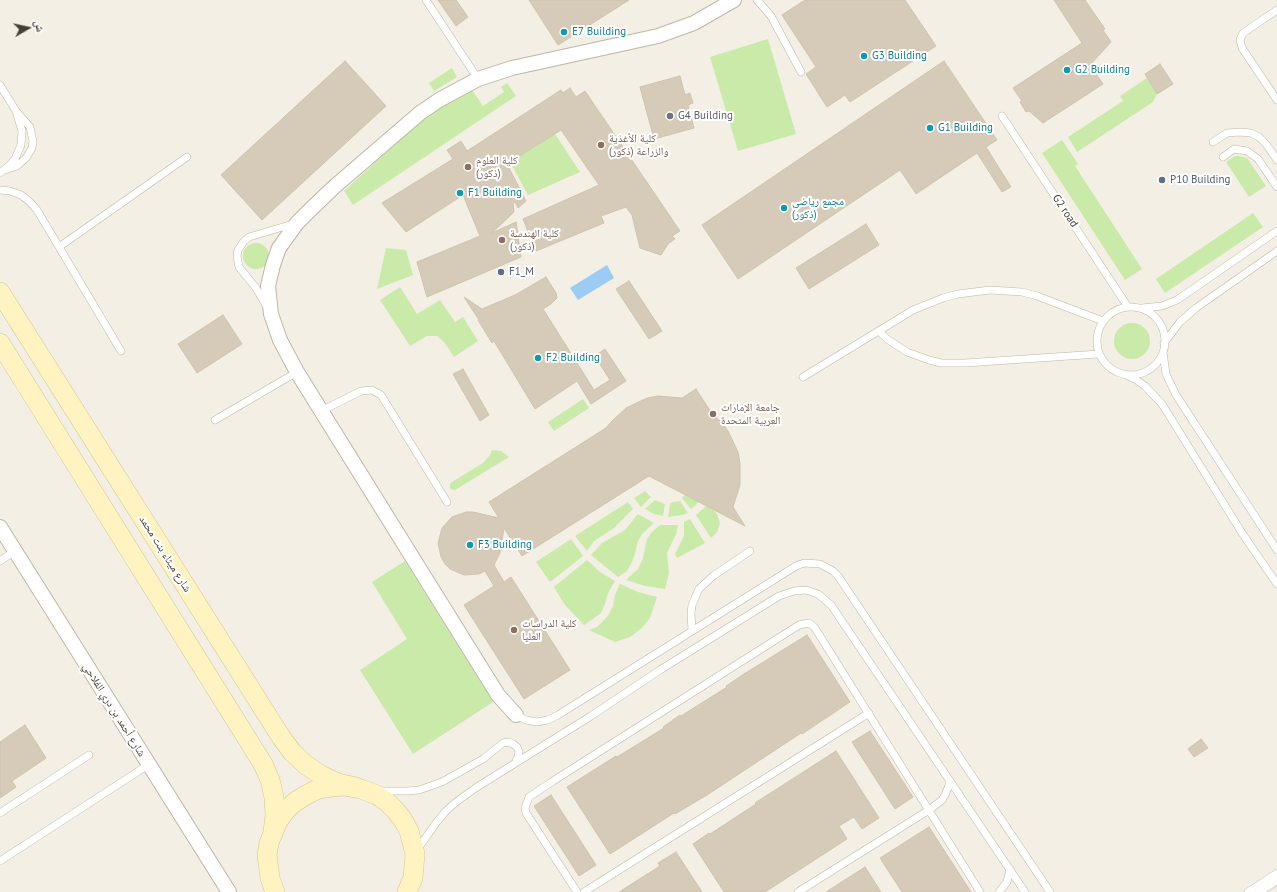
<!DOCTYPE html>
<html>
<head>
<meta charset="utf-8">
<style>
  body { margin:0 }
  #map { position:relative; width:1277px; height:892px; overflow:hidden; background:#f3efe4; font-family:"PT Sans","Noto Naskh Arabic",sans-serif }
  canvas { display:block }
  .north { position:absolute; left:8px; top:8px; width:40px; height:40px; -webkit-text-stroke:3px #fff; paint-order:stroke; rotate:81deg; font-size:11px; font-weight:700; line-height:16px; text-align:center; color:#453f33 }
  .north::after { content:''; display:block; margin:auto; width:14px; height:18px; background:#453f33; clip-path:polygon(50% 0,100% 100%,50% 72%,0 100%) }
</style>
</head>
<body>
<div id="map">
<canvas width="1277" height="892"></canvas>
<div class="north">ش</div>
</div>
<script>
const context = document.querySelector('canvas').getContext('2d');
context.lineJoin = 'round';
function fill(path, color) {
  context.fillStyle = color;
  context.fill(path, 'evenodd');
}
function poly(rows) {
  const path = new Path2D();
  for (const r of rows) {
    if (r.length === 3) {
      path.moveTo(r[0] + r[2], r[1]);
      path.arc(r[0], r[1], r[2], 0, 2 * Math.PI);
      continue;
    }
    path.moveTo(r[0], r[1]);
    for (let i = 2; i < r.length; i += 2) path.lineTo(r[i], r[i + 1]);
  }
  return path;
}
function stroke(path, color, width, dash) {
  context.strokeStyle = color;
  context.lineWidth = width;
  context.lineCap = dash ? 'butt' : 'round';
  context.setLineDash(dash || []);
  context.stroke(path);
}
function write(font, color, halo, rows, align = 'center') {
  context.font = font + ' "PT Sans","Noto Naskh Arabic",sans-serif';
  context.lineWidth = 4;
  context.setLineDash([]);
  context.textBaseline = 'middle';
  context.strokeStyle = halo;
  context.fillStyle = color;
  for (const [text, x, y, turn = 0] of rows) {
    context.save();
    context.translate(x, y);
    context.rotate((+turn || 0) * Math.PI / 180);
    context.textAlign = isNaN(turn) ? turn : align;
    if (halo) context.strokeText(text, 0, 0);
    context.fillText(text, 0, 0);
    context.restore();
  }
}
const green = poly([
  [768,39,796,134,738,151,710,57],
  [452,68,457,77,434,91,429,83],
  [1147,78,1157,94,1153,102,1077,152,1068,137,1123,101,1120,96],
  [507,83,516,96,353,205,344,191,426,116,437,108,472,90,483,106,504,92,501,87],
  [555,134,580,172,528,195,510,162,515,159,512,155,523,154],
  [1062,140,1078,164,1075,166,1142,269,1125,280,1042,153],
  [1235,156,1239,156,1247,158,1266,186,1249,197,1226,162],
  [1253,213,1263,227,1165,293,1156,279],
  [256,256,13],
  [386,248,406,250,413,275,377,289],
  [400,287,417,314,440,300,455,322,463,317,478,341,454,357,445,343,437,336,427,336,410,346,380,300],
  [1132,341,18],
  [583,399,589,408,554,431,548,422],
  [492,450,501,451,509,457,455,490,450,489,450,484,452,482,483,463,490,455],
  [645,491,651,497,641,507,634,498],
  [685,495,699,502,691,509,682,498],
  [655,500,665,504,663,516,654,514,645,509],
  [680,501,688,513,682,515,668,517,670,503],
  [628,502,633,509,614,528,594,541,587,551,575,536],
  [706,506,714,510,717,514,720,523,717,532,711,538,696,515],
  [638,514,654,523,642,534,638,541,634,557,630,566,627,571,618,577,591,555,602,543,625,530],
  [690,519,705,543,677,558,675,554,684,536,684,522],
  [660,525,678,525,676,534,667,553,669,573,665,589,645,586,626,580,638,569,643,558,647,539,651,533],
  [571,539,583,556,550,582,536,562],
  [587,560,600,572,615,581,608,593,605,604,601,613,584,625,565,605,554,587],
  [405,561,493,702,413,754,360,670,407,639,372,582],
  [620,584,638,592,657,597,650,618,642,628,630,637,615,642,589,630,597,627,608,616,613,606,615,595]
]);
const water = poly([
  [607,265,614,278,578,300,570,288]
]);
const building = poly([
  [438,0,456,0,468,17,456,26,438,0],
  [529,0,629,0,558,45,529,0],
  [805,0,905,0,936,46,850,102,845,95,827,107,806,74,816,67,782,15,805,0],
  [1054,0,1085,0,1105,29,1103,30,1111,42,1090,65,1103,84,1043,123,1029,111,1026,112,1020,102,1022,101,1013,88,1082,43,1054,0],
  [345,61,386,106,262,220,221,175,345,61],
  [944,61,997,140,986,147,1011,187,1002,192,977,153,916,194,900,170,738,279,702,225,944,61],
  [1160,64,1173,84,1157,94,1145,74,1160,64],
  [680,76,685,95,690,93,693,103,688,105,694,128,654,139,640,87,680,76],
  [570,88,576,97,585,91,680,231,672,236,675,239,668,244,661,255,640,248,632,215,626,207,601,216,604,223,536,251,523,219,599,185,561,130,507,164,526,201,518,208,515,202,513,203,514,212,492,233,516,222,521,257,427,297,417,262,480,236,463,195,406,232,382,203,453,159,447,150,461,141,467,151,561,90,563,93,570,88],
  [866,224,879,245,809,289,796,268,866,224],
  [546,277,556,293,557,298,551,304,543,309,594,390,610,380,595,356,605,349,626,381,591,404,577,381,535,409,494,341,492,343,478,320,479,320,464,297,482,309,515,295,546,277],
  [629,281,662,331,649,339,616,289,629,281],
  [223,315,242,344,197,373,178,344,223,315],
  [463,369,489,415,480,421,453,374,463,369],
  [696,389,711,412,721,422,728,431,738,452,740,463,740,485,733,507,745,526,649,476,522,556,504,528,500,553,494,565,504,582,511,577,570,670,524,699,464,605,494,586,485,571,479,574,464,575,450,569,445,564,441,557,438,543,442,528,452,517,466,512,473,512,499,518,489,502,606,428,612,421,626,408,647,398,658,396,682,398,696,389],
  [807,635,850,702,802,734,801,733,707,795,675,814,674,813,610,854,567,787,616,756,617,757,664,728,663,727,680,715,681,716,727,687,726,686,744,674,807,635],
  [25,725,46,758,12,781,16,787,0,798,0,742,25,725],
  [870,731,913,797,895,809,852,742,870,731],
  [1201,739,1208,748,1194,757,1188,749,1201,739],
  [836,751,879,818,862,829,854,817,839,826,847,839,765,892,724,892,693,844,709,833,710,834,756,804,755,803,836,751],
  [551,795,596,865,579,876,534,806,551,795],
  [929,827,971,892,902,892,880,858,929,827],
  [676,852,702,892,619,892,660,866,658,863,676,852],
  [865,867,881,892,826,892,851,876,865,867]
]);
const lane = poly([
  [426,0,478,79],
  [757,0,771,16,801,72],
  [1277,10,1243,33,1240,40,1242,48,1277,100],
  [0,85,16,111,30,127,33,141,32,148,26,158,17,166,5,170],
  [1002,116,1128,307],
  [1213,142,1227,133,1239,132,1251,133,1259,137,1266,144,1277,160],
  [1223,157,1234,149,1247,151,1258,159,1277,187],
  [0,173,10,165,15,159,21,145,22,131,16,111],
  [0,190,10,191,21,195,30,202,37,210,121,351],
  [59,247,187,157],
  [267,307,256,288,239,267,237,256,238,250,244,241,249,237,293,224],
  [1131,341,34],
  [1142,308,1162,306,1177,300,1277,231],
  [879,331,887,339,907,352,929,360,941,363,965,363,1099,354],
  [1164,343,1180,322,1196,308,1277,251],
  [1163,352,1166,374,1176,395,1277,550],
  [1124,374,1135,379,1145,386,1162,404,1242,533,1277,584],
  [803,377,913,310,943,298,958,294,990,290,1022,292,1037,296,1103,321],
  [321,411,361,391,372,390,381,395,447,502],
  [215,420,297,372],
  [0,561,15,551],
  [692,630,691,613,692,605,699,589,713,576,750,551],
  [516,715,526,720,537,722,548,720,558,715,796,566,804,563,820,564,833,571,838,576,1050,892],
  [380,791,407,791,419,790,442,782,483,759,503,743,509,742,513,744,517,747,519,752,518,757,516,761],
  [0,813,89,755],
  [417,850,436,823,445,812,456,802,477,787,591,716,660,670,779,596,794,591,806,590,818,594,831,605,1025,892],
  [0,861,148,765],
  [577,892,526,813,525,808,529,797,553,781,799,625,808,623,812,625,815,628,980,892],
  [584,892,869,713],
  [798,892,929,810,942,800,945,795,949,785,949,780],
  [999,892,1007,882,1010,869],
  [1248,892,1277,873],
  [1259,892,1277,881]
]);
const street = poly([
  [0,527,229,892],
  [516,715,498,695,297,372,280,340,271,314,268,286,273,265,279,248,297,223,309,211,334,187,420,113,439,100,478,79,512,68,658,36,694,23,734,0]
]);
const secondary = poly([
  [0,292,281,737,292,752,306,765,321,775,338,783,356,787],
  [0,343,263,764,270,780,274,797,275,815,273,832],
  [275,892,270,878,267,855,269,843,278,821,286,810,295,802,306,795,318,789,331,787,344,786,361,789,377,795,387,802,396,811,403,820,409,831,415,854,413,878,407,892]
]);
const markers = [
  [564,32,4,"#0f9aa8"],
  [864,56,4,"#0f9aa8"],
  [1067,70,4,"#0f9aa8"],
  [670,116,4,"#6b7280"],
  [930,128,4,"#0f9aa8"],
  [601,145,4,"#8d6e63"],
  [468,167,4,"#8d6e63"],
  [1162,180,4,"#5c6f8a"],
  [460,193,4,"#0f9aa8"],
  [784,208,4,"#0f9aa8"],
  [502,240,4,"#8d6e63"],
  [501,272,4,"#5c6f8a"],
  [538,358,4,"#0f9aa8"],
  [713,414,4,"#8d6e63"],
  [470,545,4,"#0f9aa8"],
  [514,630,4,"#8d6e63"]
];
const cultureNames = [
  ["E7 Building",572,32],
  ["G3 Building",872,56],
  ["G2 Building",1075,70],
  ["G1 Building",938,128],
  ["F1 Building",468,193],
  ["مجمع رياضي",792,202],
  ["(ذكور)",792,215],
  ["F2 Building",546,358],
  ["F3 Building",478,545]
];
const worshipNames = [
  ["G4 Building",678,116]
];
const educationNames = [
  ["كلية الأغذية",609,139],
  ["والزراعة (ذكور)",609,152],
  ["كلية العلوم",476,161],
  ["(ذكور)",476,174],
  ["كلية الهندسة",510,234],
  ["(ذكور)",510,247],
  ["جامعة الإمارات",721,408],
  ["العربية المتحدة",721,421],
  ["كلية الدراسات",522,624],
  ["العليا",522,637]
];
const serviceNames = [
  ["P10 Building",1170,180],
  ["F1_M",509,272]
];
const streetNames = [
  ["G2 road",1065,211,56],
  ["شارع ميثاء بنت محمد",165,554,58],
  ["شارع أحمد بن دري الفلاحي",114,710,58]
];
fill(green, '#caeaaa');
fill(water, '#9cccf3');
fill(building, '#d5cbb8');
stroke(building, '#d0c3ab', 1);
stroke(lane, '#beb7a6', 8);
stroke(street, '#beb7a6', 16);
stroke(secondary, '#d5c691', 20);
stroke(lane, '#fff', 7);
stroke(street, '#fff', 14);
stroke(secondary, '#fff3c1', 19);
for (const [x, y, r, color] of markers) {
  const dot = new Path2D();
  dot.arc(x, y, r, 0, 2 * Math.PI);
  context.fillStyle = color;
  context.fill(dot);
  stroke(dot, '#fff', 1.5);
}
write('11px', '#0d838f', '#fff', cultureNames, 'left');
write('11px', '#5b616d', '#fff', worshipNames, 'left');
write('11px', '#785e54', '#fff', educationNames, 'left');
write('11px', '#4e5e75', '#fff', serviceNames, 'left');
write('11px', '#453f33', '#fff', streetNames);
</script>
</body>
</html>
